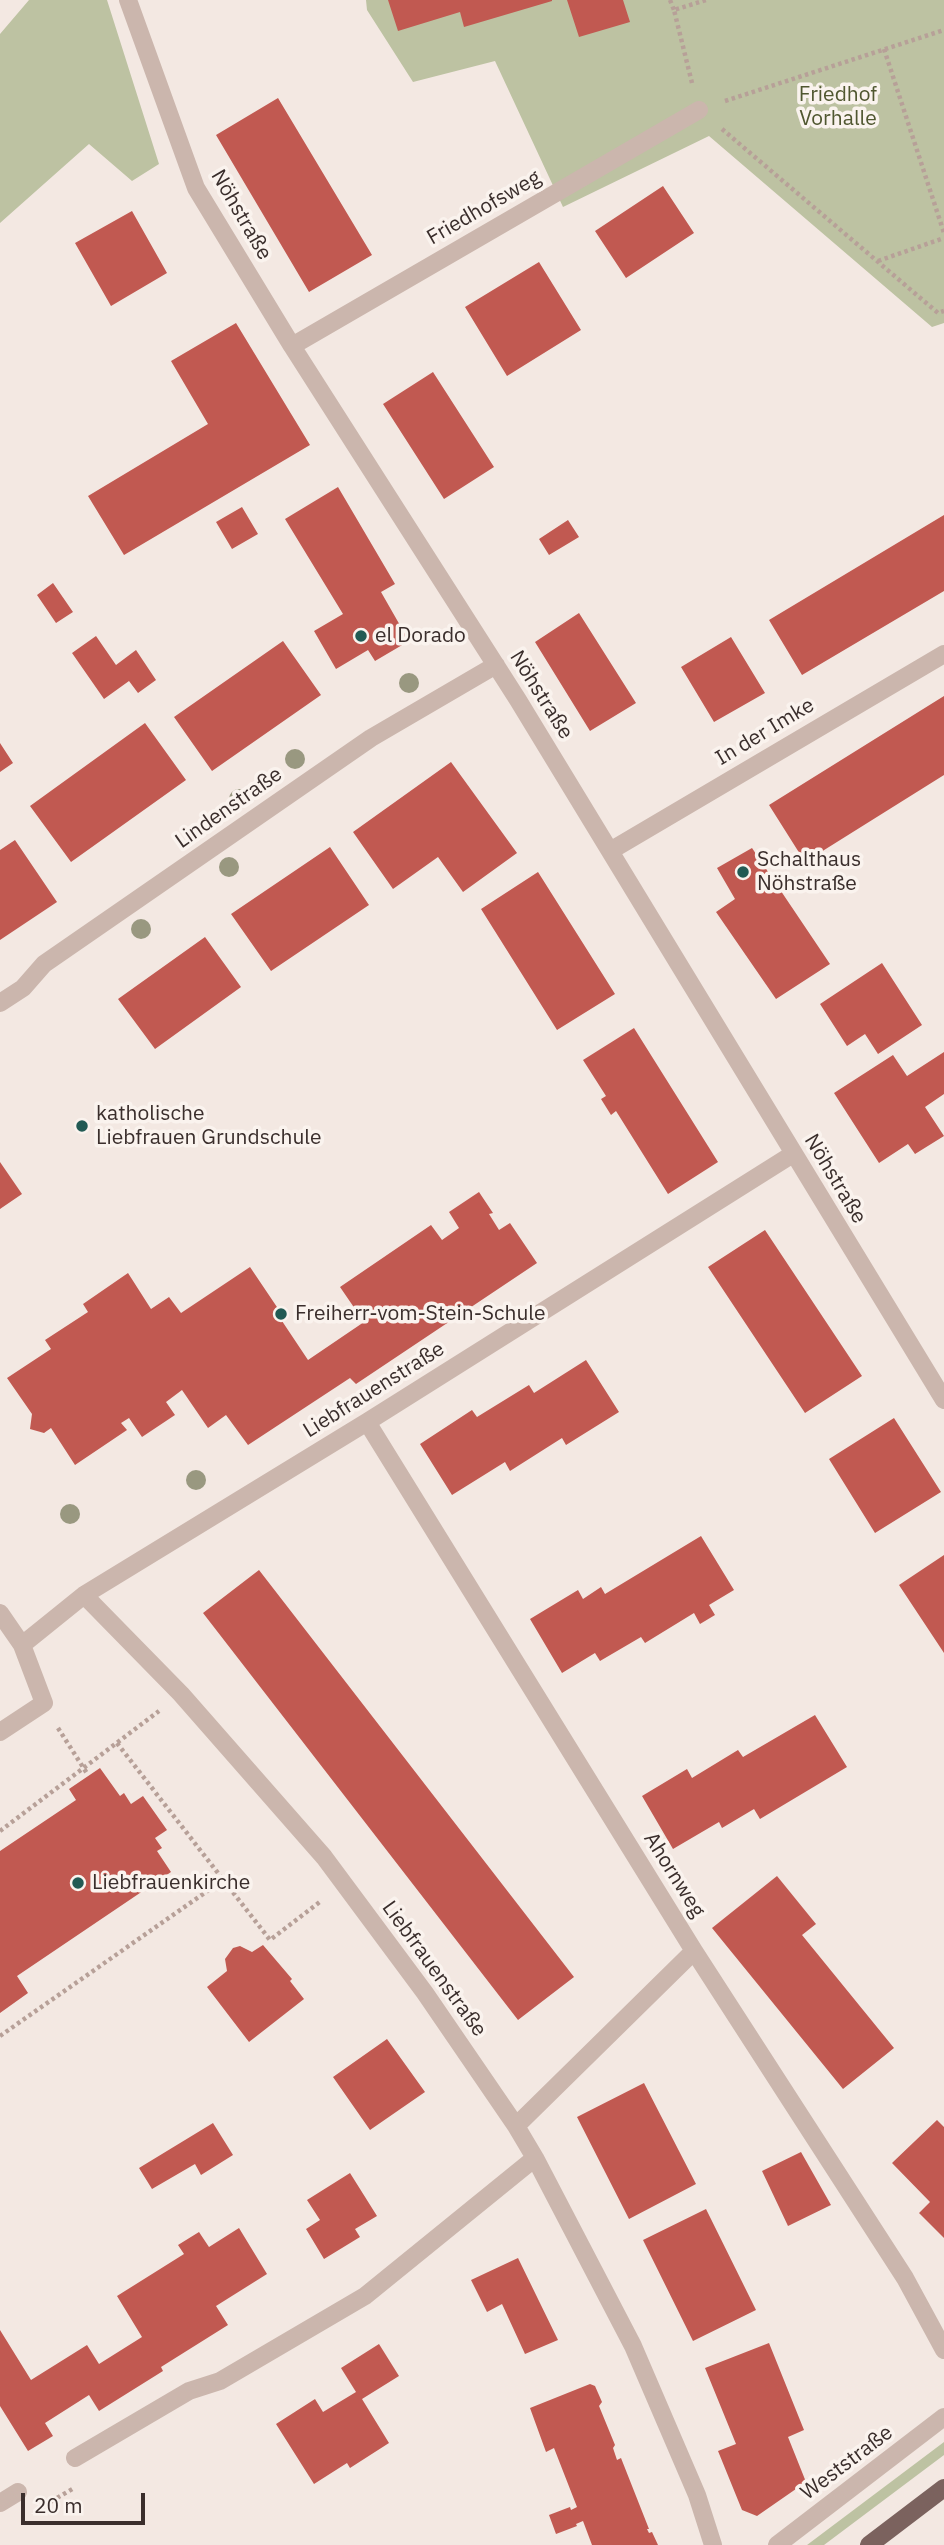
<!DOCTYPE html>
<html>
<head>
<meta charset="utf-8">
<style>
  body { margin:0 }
  #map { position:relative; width:944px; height:2545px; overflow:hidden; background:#f3e8e2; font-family:"IBM Plex Sans",sans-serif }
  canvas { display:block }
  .scale { position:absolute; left:21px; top:2493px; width:124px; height:32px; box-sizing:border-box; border:4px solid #3a2e2c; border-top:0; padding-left:9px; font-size:21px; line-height:24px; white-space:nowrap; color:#3a2e2c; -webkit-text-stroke:5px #faf3ee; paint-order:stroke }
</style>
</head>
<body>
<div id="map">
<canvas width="944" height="2545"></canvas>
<div class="scale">20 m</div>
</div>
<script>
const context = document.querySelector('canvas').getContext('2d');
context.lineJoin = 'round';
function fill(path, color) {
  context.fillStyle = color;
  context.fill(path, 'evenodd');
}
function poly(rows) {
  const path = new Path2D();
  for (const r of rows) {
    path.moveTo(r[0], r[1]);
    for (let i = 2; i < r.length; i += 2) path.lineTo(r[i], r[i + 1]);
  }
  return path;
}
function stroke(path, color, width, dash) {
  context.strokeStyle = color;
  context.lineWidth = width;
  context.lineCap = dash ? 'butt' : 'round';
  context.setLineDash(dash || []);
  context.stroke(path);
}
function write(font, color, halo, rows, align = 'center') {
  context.font = font + ' "IBM Plex Sans",sans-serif';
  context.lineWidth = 7;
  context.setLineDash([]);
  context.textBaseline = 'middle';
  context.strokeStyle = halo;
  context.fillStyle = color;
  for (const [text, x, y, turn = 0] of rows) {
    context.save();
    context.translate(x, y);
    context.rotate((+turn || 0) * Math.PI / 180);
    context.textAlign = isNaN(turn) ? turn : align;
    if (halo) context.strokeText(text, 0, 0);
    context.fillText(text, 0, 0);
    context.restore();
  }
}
const green = poly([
  [29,0,107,0,159,164,132,181,89,144,0,223,0,34],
  [366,0,944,0,944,323,932,327,709,136,563,207,495,61,413,82,367,10],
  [944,2442,944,2455,824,2545,807,2545]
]);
const building = poly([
  [388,0,552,0,552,1,464,27,460,12,398,31],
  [567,0,623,0,630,22,579,37],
  [278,98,372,255,309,292,216,135],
  [663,186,694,233,626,278,595,231],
  [132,211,167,273,111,306,75,243],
  [539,262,581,330,507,376,465,307],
  [236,323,310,445,124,555,88,496,208,424,171,361],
  [433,372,494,467,444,499,383,404],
  [338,487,395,584,381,592,409,641,375,661,368,650,336,669,314,631,343,614,285,519],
  [242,507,258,534,232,549,216,522],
  [944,515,944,591,802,675,769,620],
  [568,520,579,537,549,555,539,539],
  [53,583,73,612,56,623,37,595],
  [579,613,636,703,590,731,535,642],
  [96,636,116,665,136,650,156,680,138,693,129,681,104,699,72,653],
  [731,637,765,693,714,722,681,667],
  [283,641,321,695,212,771,174,717],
  [944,696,944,775,805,862,769,805],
  [145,723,186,780,71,862,30,806],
  [0,743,13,763,0,772],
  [451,762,517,853,463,892,438,857,393,889,353,832],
  [15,840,57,902,0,940,0,850],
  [330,847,369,905,271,971,231,914],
  [752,848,830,964,776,999,716,912,735,899,717,868],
  [538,872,615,994,557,1030,481,909],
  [205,937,241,987,155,1049,118,999],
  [882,963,922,1025,878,1054,865,1034,847,1046,820,1004],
  [634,1028,718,1162,668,1194,616,1111,611,1115,601,1099,606,1096,583,1060],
  [944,1052,944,1094,925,1107,944,1136,915,1154,908,1144,879,1163,834,1093,893,1055,907,1076],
  [0,1162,22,1194,0,1209],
  [479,1192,493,1213,489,1214,499,1230,510,1223,537,1263,356,1384,350,1378,248,1445,226,1415,208,1428,182,1390,166,1402,175,1415,142,1437,129,1418,121,1423,127,1430,75,1465,51,1428,44,1433,30,1429,32,1414,7,1378,51,1349,45,1340,88,1312,83,1304,128,1273,151,1309,169,1297,181,1313,250,1267,281,1313,278,1315,308,1360,364,1322,340,1287,431,1225,442,1240,459,1228,449,1212],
  [765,1230,862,1376,805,1413,708,1267],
  [586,1360,619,1412,566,1445,562,1438,510,1471,505,1462,452,1495,420,1444,472,1410,477,1417,529,1385,534,1393],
  [894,1418,941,1492,875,1533,829,1459],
  [701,1536,734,1590,709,1605,715,1615,700,1624,694,1613,645,1643,641,1637,600,1661,595,1653,562,1673,530,1619,578,1590,583,1599,601,1587,605,1594],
  [944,1555,944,1653,899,1585],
  [259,1570,574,1977,518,2020,203,1613],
  [815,1715,847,1767,760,1819,754,1809,722,1828,719,1822,673,1849,642,1796,687,1769,692,1778,738,1750,743,1757],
  [100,1768,120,1796,124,1793,131,1804,143,1796,167,1830,155,1838,162,1848,157,1851,171,1872,17,1976,28,1993,0,2013,0,1851,76,1800,69,1789],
  [777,1876,816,1924,802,1935,894,2048,843,2089,712,1928],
  [263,1945,292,1979,290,1981,304,1999,249,2042,207,1987,227,1971,225,1959,233,1948,240,1946,252,1952],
  [387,2039,425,2092,370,2130,333,2077],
  [644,2083,696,2184,629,2219,577,2117],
  [937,2120,944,2127,944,2238,919,2213,930,2202,892,2163],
  [213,2123,233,2155,201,2175,195,2164,152,2189,139,2168],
  [801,2152,831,2205,788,2226,762,2171],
  [350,2173,377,2216,355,2229,360,2237,324,2259,306,2229,320,2220,307,2200],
  [706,2209,756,2310,693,2341,643,2240],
  [239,2228,267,2274,216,2306,228,2325,161,2367,163,2371,99,2411,89,2395,45,2423,53,2436,28,2451,0,2406,0,2330,31,2380,87,2345,99,2364,142,2337,117,2296,184,2254,178,2245,199,2232,209,2247],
  [518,2258,558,2340,525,2354,502,2304,487,2312,471,2280],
  [769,2343,804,2430,788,2437,806,2482,757,2516,742,2510,718,2451,736,2444,705,2368],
  [379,2344,399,2376,362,2399,389,2443,350,2468,347,2463,314,2484,276,2424,315,2399,323,2412,356,2392,341,2368],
  [590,2384,595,2386,602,2402,599,2406,615,2445,613,2448,617,2460,621,2458,649,2529,647,2529,649,2533,652,2532,658,2545,592,2545,583,2521,576,2524,577,2526,556,2534,549,2515,570,2507,571,2510,577,2507,554,2448,546,2452,530,2408]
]);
const path = poly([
  [670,0,674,10],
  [884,49,944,233],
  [692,83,674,10,706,0],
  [725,101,944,30],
  [722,129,938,313,944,311],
  [878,261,944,238],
  [58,1728,88,1775],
  [117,1743,270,1940,321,1901],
  [0,1831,159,1711],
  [0,2036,223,1880],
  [45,2505,74,2488]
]);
const minor = poly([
  [128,0,196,188,292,346,518,700,944,1400],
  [292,346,699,110],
  [610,851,944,654],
  [0,1003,23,988,44,964,371,738,496,665],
  [367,1422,694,1951,905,2278,944,2350],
  [84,1595,181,1694,324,1857,425,1993,516,2126,535,2158,633,2346,697,2495,713,2545],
  [0,1613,22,1645],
  [0,1732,44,1703,22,1645,84,1595,367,1422,793,1154],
  [516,2126,694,1951],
  [75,2458,189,2391,220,2381,365,2296,535,2158],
  [0,2503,18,2492],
  [777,2545,944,2417]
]);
const major = poly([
  [869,2545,944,2488]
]);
const trees = [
  [409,683],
  [295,759],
  [239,799],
  [229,867],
  [141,929],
  [196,1480],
  [70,1514]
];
const markers = [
  [361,636,7,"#225a54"],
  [743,872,7,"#225a54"],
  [82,1126,7,"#225a54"],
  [281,1314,7,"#225a54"],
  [78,1883,7,"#225a54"]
];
const parkNames = [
  ["Friedhof",838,95],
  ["Vorhalle",838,119]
];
const streetNames = [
  ["Friedhofsweg",484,208,-30],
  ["Nöhstraße",241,215,60],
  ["Nöhstraße",541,695,58],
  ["In der Imke",765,732,-31],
  ["Lindenstraße",229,808,-35],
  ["Nöhstraße",835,1179,59],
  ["Liebfrauenstraße",374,1390,-32],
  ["Ahornweg",674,1875,58],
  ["Liebfrauenstraße",434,1969,54],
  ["Weststraße",847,2463,-37]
];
const poiNames = [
  ["el Dorado",375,636],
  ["Schalthaus",757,860],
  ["Nöhstraße",757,884],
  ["katholische",96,1114],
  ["Liebfrauen Grundschule",96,1138],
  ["Freiherr-vom-Stein-Schule",295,1314],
  ["Liebfrauenkirche",92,1883]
];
fill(green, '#bdc2a2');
fill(building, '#c15951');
stroke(path, '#b7a098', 4.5, [3.5, 3.5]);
stroke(minor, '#cbb6ad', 18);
stroke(major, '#7b625e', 18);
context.fillStyle = '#999880';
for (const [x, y] of trees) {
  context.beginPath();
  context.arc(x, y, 10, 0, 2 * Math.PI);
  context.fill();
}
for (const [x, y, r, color] of markers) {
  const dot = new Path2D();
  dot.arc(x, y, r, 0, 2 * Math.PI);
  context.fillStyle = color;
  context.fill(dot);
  stroke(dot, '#faf3ee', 2.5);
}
write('21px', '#505730', '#faf3ee', parkNames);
write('21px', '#3a2e2c', '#faf3ee', streetNames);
write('21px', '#3a2e2c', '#faf3ee', poiNames, 'left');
</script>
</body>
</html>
